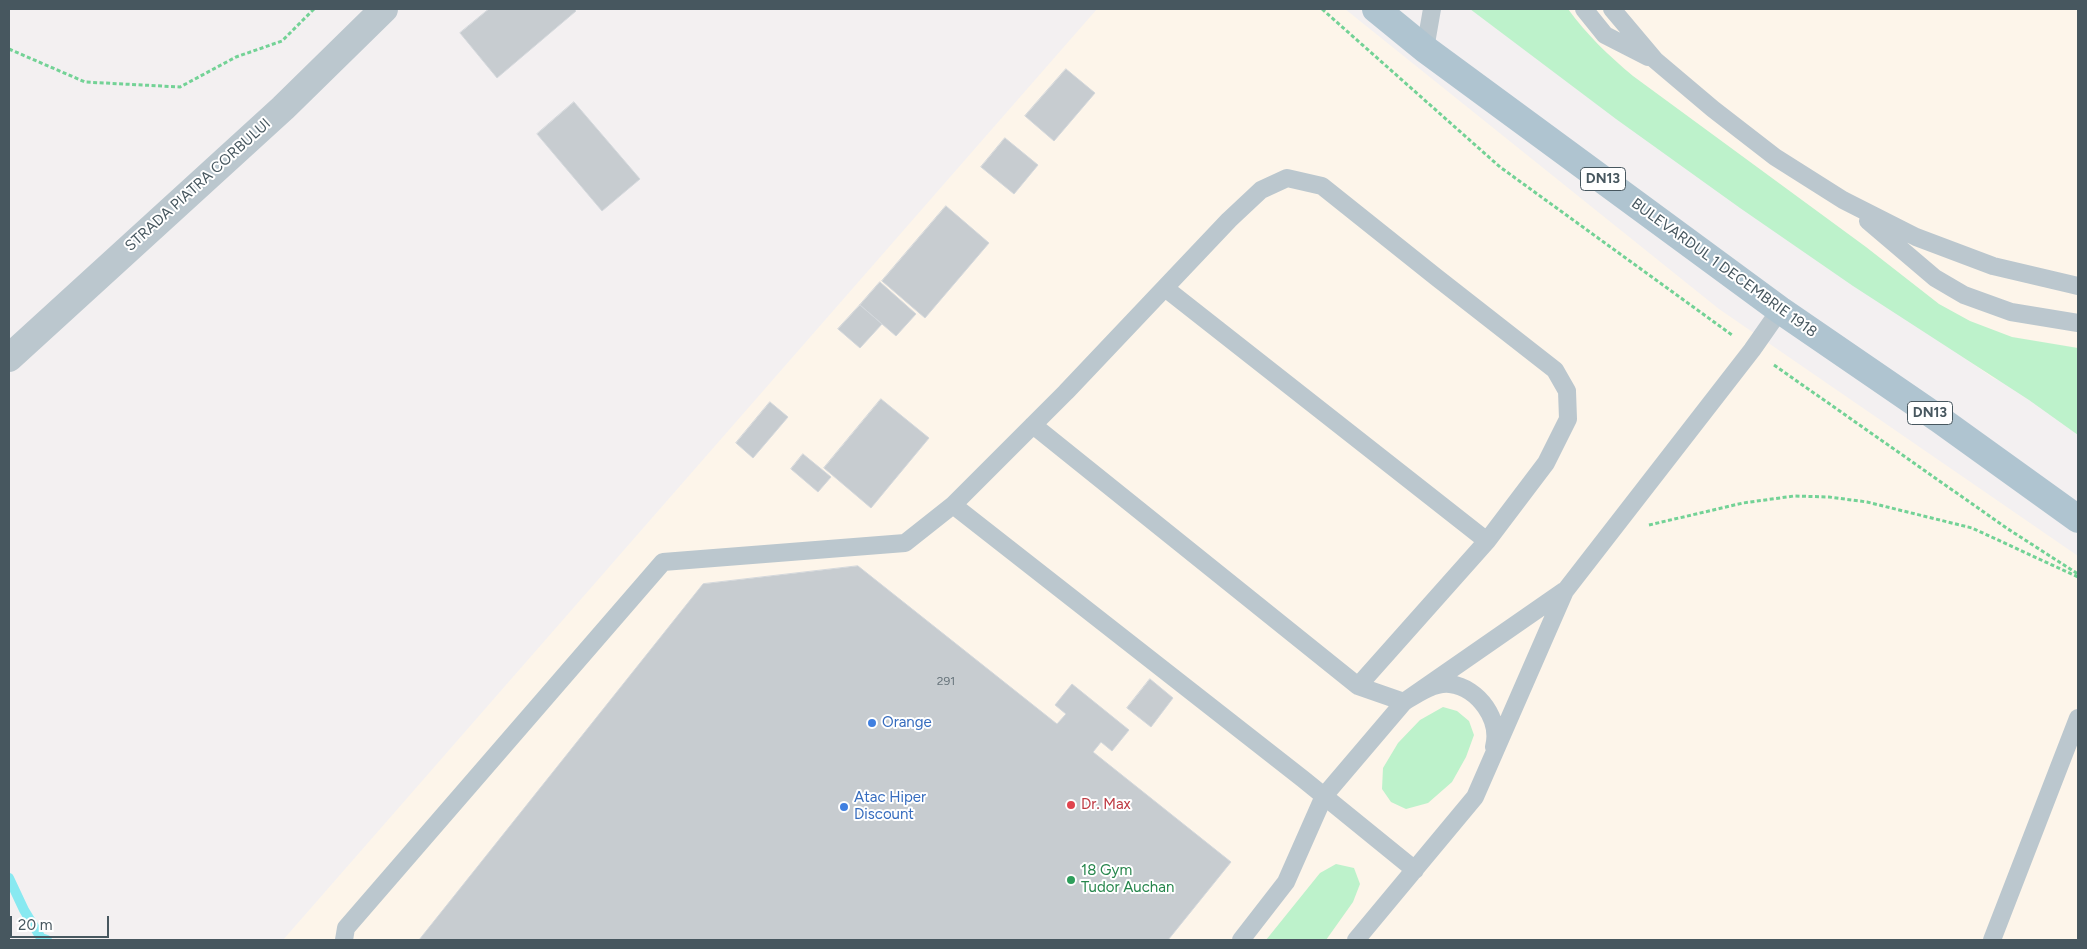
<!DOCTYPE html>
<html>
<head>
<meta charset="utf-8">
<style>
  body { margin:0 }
  #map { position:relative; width:2087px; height:949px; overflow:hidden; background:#f3f0f1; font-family:Figtree,sans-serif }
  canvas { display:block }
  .frame { position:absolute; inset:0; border:10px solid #47575f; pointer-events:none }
  .scale { position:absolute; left:10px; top:916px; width:99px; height:22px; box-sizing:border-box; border:2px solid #47575f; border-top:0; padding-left:6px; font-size:15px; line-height:18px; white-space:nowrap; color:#47575f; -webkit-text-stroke:4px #fff; paint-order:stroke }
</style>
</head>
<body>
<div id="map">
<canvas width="2087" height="949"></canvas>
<div class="frame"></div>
<div class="scale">20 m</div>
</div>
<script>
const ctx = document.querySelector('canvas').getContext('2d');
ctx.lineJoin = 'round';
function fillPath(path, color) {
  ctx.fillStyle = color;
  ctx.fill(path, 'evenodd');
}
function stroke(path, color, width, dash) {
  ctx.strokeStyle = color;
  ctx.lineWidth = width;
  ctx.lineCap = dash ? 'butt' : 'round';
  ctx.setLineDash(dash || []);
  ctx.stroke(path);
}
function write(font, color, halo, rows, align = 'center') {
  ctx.font = font + ' Figtree,sans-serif';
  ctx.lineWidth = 4;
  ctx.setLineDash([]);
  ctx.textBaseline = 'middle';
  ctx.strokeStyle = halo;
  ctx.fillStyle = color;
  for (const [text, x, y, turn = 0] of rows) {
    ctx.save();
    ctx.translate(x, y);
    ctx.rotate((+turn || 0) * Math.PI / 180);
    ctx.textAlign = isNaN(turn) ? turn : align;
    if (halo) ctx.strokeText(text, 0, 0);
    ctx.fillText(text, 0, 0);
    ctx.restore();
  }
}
fillPath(new Path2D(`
  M1097,9H1345L1719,309L2078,556V940H283Z
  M1475,9H2078V408L1993,378Z`), '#fdf5ea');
fillPath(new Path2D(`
  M1470,9H1568C1587,35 1608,55 1633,76L1866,247L1939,304L1970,321L2012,337L2078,348V435L2029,400L1853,286L1740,208L1616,119Z
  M1443,707L1457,711L1469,721L1474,735L1466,757L1452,782L1428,803L1406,809L1391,802L1382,789L1383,768L1398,743L1420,720Z
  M1336,864L1354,868L1360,884L1353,902L1326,940H1266L1320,873Z`), '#bdf2cb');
stroke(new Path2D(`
  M9,878L24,910L41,938L47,940`), '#88e9f1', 10);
const building = new Path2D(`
  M489,9H574L576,11L497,78L460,33Z
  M1066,69L1095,93L1054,141L1025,116Z
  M574,102L640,179L602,211L537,134Z
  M1005,138L1038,165L1014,194L981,167Z
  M946,206L989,243L925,318L882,281Z
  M880,282L916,314L896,336L860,305Z
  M860,305L882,324L860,348L838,329Z
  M881,399L929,438L871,508L824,468Z
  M770,402L788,417L753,458L736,443Z
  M803,454L831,477L818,492L791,469Z
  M858,566L1057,724L1066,714L1055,705L1072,684L1129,730L1112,751L1101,742L1093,752L1231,862L1168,940H419L703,584Z
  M1150,679L1173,698L1151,727L1127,708Z`);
fillPath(building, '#c7ccd0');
stroke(building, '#d4d8dc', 1);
stroke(new Path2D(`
  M1322,9L1500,167L1732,335
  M9,49L85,82L180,87L236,57L282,41L314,9
  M1774,365L2008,529L2078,574
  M1649,525L1743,503L1794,496L1829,497L1867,502L1972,528L2078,577`), '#73d296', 3, [4, 2.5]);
stroke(new Path2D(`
  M1584,9L1605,35L1648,57
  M1612,9L1655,60L1713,109L1775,157L1843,200L1916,237L1993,266L2078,286
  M1425,49L1432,9
  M1868,221L1935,278L1964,295L2011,312L2078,323
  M1165,288L1487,541
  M1033,425L1358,686L1404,702C1417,694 1434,682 1450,684C1479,688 1501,720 1494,747
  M953,505L1303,779L1415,870
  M344,940L346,928L663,562L905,543L953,505L1066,392L1229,220L1261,190L1287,178L1322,186L1436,277L1555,370L1567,391L1568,419L1546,463L1487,541L1358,686
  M1241,940L1286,882L1324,796L1404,702L1564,591
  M1356,940L1475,797L1565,591L1752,350L1780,310
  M1992,940L2078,718`), '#bbc7ce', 18);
stroke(new Path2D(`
  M9,358L283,108L384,9`), '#bbc7ce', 28);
stroke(new Path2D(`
  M1376,9L1425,49L1780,310L1939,419L2078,519`), '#afc4d0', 28);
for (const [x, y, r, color] of [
  [872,723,5,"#3f7fe0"],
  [1071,805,5,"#e0444e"],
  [844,807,5,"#3f7fe0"],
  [1071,880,5,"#2e9e5b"]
]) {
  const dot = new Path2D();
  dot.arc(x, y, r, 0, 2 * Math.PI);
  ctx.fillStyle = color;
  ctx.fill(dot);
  stroke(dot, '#fff', 2);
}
write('12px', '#67747b', null, [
  ["291",946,681]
]);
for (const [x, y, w] of [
  [1603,179,45],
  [1930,413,45]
]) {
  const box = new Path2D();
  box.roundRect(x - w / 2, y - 11.5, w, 23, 4);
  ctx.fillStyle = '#fff';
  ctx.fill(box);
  stroke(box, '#47575f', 1);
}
write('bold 14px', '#47575f', null, [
  ["DN13",1603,179],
  ["DN13",1930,413]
]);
write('15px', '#47575f', '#fff', [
  ["STRADA PIATRA CORBULUI",198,185,-42],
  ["BULEVARDUL 1 DECEMBRIE 1918",1724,268,36]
]);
write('15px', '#366cbe', '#fff', [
  ["Orange",882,723],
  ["Atac Hiper",854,798],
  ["Discount",854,815]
], 'left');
write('15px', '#be3a42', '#fff', [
  ["Dr. Max",1081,805]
], 'left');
write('15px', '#27864d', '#fff', [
  ["18 Gym",1081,871],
  ["Tudor Auchan",1081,888]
], 'left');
</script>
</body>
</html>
